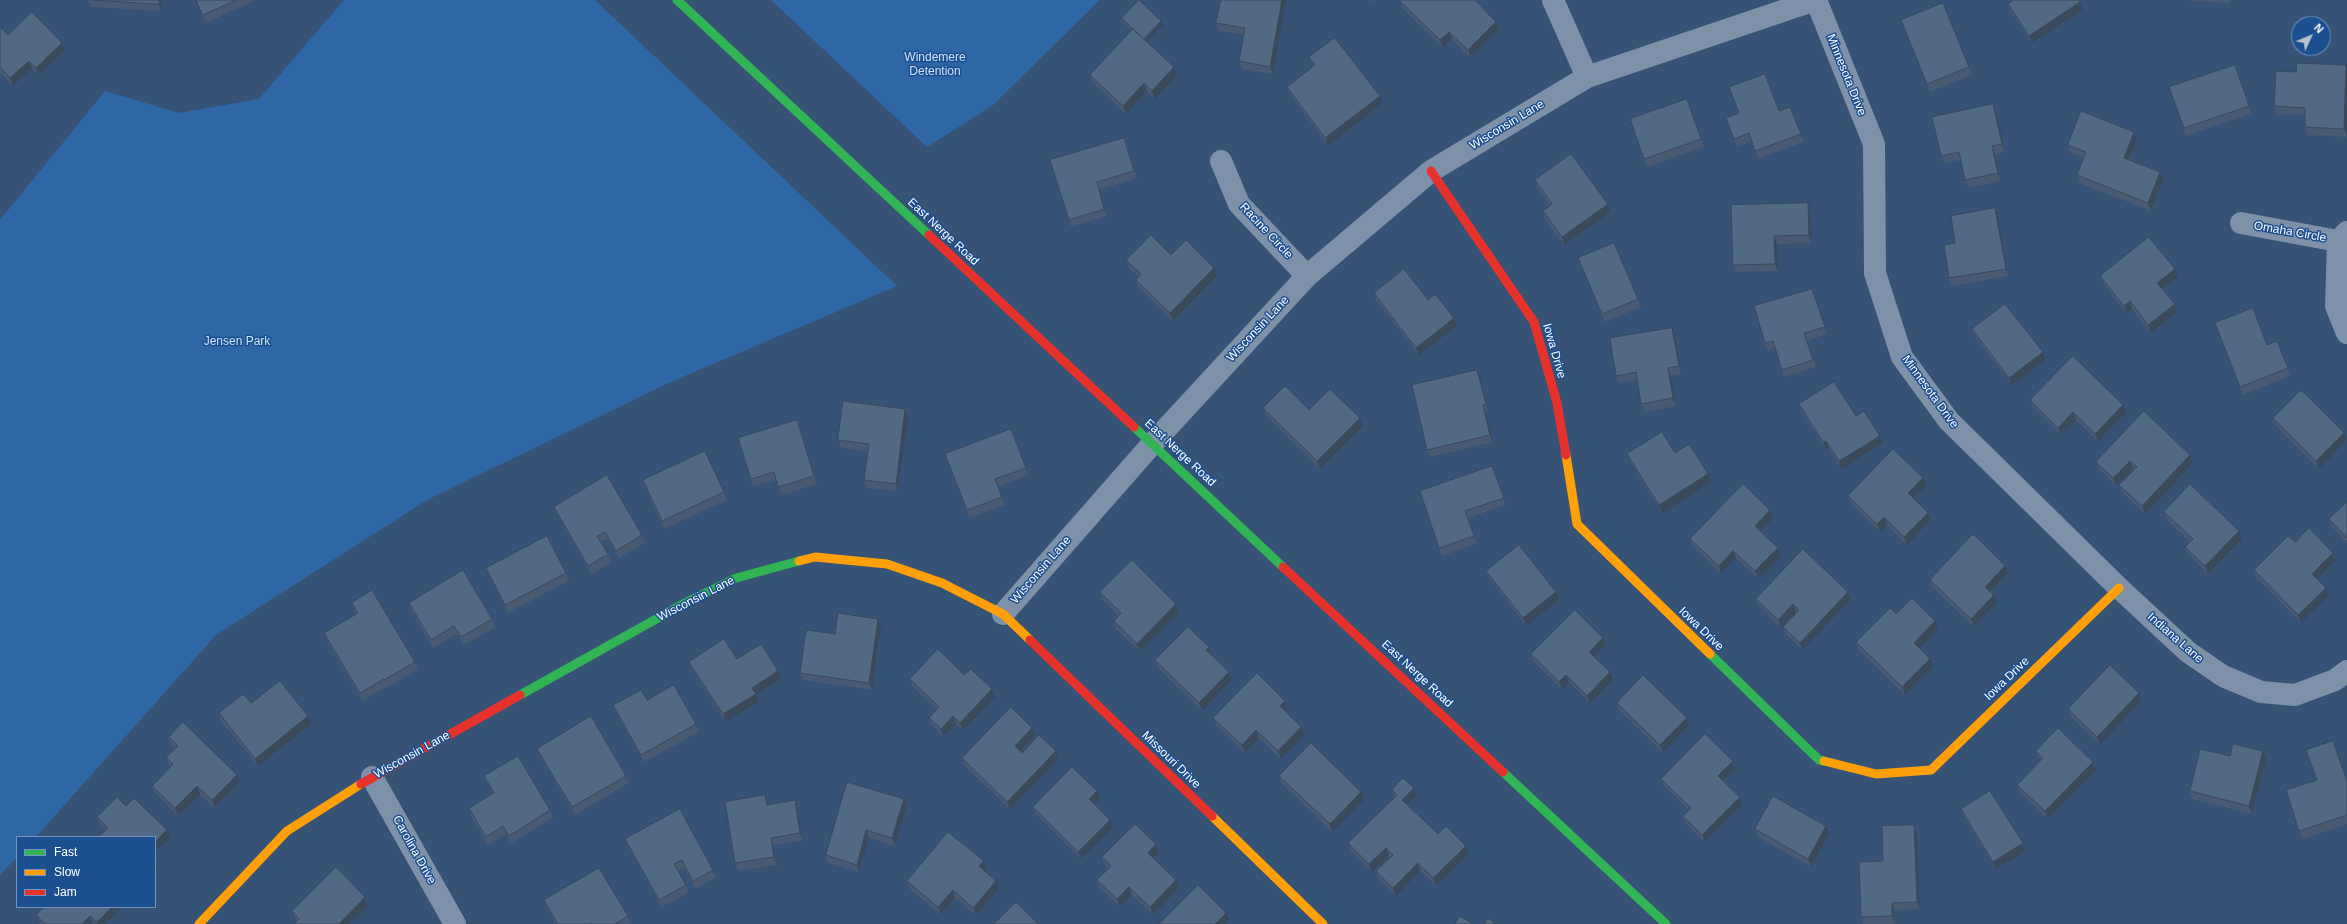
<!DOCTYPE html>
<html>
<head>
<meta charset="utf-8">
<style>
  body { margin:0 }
  #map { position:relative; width:2347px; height:924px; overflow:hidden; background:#365274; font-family:Arial,sans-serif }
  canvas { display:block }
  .legend { position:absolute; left:16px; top:836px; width:140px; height:72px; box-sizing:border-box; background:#1b4f8f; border:1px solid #7695bc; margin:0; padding:5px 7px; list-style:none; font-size:12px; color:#fff }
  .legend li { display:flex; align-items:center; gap:8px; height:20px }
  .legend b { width:20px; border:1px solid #7695bc }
  .north { position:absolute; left:2291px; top:16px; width:40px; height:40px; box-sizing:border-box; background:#1b4f8f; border:1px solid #7695bc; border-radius:50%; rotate:46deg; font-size:11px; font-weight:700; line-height:16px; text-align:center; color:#fff }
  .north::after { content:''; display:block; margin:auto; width:14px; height:18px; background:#b9c2ce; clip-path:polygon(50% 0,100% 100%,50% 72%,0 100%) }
</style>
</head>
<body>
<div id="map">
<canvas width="2347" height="924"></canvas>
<ul class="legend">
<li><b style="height:5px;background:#30b455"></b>Fast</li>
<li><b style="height:5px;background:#ff9f0a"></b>Slow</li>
<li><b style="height:5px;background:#e5322d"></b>Jam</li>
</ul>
<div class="north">N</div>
</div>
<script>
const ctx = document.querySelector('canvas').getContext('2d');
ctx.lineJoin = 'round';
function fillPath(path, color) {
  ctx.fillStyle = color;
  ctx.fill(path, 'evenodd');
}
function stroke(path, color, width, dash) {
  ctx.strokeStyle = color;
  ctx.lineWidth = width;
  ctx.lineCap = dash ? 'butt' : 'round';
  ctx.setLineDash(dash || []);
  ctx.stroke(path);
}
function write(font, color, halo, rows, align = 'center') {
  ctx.font = font + ' Arial,sans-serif';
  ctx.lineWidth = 3;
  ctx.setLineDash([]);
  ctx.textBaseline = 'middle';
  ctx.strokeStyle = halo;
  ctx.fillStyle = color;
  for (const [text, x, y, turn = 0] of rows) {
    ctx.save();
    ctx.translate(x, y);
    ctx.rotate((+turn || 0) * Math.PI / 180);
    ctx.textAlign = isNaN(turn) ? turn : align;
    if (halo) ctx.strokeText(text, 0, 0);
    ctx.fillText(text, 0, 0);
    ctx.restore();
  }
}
fillPath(new Path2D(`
  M344,0H595L897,286L673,381L427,500L216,635L36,837H17V857L0,875V220L105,91L179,113L259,99Z
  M771,0H1100L992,106L927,147Z`), '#2f66a5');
stroke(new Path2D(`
  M1553,0L1587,77
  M1816,0L1874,144L1875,273L1902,357L1949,421L2119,588L2188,652L2223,676L2261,692L2295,695L2335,680L2347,671
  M1221,161L1239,204L1307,276
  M2241,223L2338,241
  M2347,232L2338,241L2336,306L2347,333
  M1003,614L1152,444L1307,276L1431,171L1587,77L1815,0
  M372,777L455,924`), '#7d92a8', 22);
stroke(new Path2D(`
  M677,0L929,235
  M1134,427L1283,567
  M1710,654L1819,760L1824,761
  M520,695L685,603L736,578L799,561
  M1503,772L1666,924`), '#30b455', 9);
stroke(new Path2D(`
  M1566,455L1577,524L1710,654
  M799,561L815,557L887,564L942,583L1003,614L1030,640
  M1824,761L1876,774L1931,770L2119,588
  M1212,816L1323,924
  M199,924L287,831L361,784`), '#ff9f0a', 9);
stroke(new Path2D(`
  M1431,171L1534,322L1557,403L1566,455
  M929,235L1134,427
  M1283,567L1503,772
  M1030,640L1212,816
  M361,784L520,695`), '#e5322d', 9);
fillPath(new Path2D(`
  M88,0H162L161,11L91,7Z
  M196,0H256L206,23Z
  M1221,0H1286L1273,74L1242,69L1239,61L1244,35L1219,31L1216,23Z
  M1368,0H1374L1369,2Z
  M2191,0H2230V3L2191,1Z
  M1400,1L1499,29L1470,58L1452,39L1443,48L1403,9Z
  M2008,4L2083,9L2032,43L2011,12Z
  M1122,18L1161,21L1163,25L1147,42L1174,67L1177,75L1155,99L1147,91L1126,114L1093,83L1090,75L1132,31L1123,22Z
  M0,27L8,35L65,51L38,75L32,68L13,86L0,72Z
  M1904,28L1969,67L1972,75L1930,92Z
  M1309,57L1382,103L1328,146L1290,94L1287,87L1313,66Z
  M2235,65L2251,114L2186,136L2169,87Z
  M2347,67V137L2307,135L2305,127V115L2277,114L2274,106L2296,72Z
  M1687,99L1704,147L1647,167L1630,119Z
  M1993,104L1996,111L2005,152L1995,154L2001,181L1968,188L1965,180L1961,160L1944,163L1941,156Z
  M1790,107L1804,142L1758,159L1752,141L1737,147L1726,118L1779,111Z
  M2137,140L2130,160L2163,180L2151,211L2079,183L2077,175L2083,157L2070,153L2068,145Z
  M1127,146L1137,178L1099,190L1107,216L1071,227L1050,160Z
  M1535,180L1611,212L1564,245L1545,219L1543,211L1550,206L1538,188Z
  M1995,208L1998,216L2008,276L1952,286L1949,278L1955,243Z
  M1810,211L1811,243L1777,244L1778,271L1736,272L1733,265Z
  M1171,255L1214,268L1217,276L1173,321L1139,288L1136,280L1139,277L1129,268L1126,260Z
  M1578,258L1638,299L1641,307L1605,322Z
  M2100,276L2178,277L2162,289L2175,304L2177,312L2151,333L2132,309L2127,314L2103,283Z
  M1812,289L1827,334L1807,341L1816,367L1784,377L1775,348L1768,351L1765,343Z
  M1374,293L1457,326L1419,355L1376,300Z
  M2215,323L2267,345L2277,341L2290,376L2243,395Z
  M1672,328L1675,335L1681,374L1671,376L1676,406L1644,412L1641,404L1637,380L1619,383L1616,376Z
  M1972,329L2045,360L2012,385L1975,337Z
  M1477,370L1480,377L1488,412L1486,413L1493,442L1430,457L1427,450Z
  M2030,400L2123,405L2126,413L2098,441L2076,420L2061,435L2033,407Z
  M1799,404L1856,416L1883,443L1841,469L1829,448L1826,450L1802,412Z
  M1263,408L1363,426L1320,469L1266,415Z
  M905,409L908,417L898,491L867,488L864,480L868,451L841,448L838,440Z
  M2273,418L2344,433L2347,440L2319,469L2276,426Z
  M800,428L817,484L781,495L776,480L753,486L751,479Z
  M1011,429L1028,475L998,487L1005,505L969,518L945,454Z
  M1675,453L1708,474L1711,482L1662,513L1630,461L1627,454Z
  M2190,455L2193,463L2145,514L2122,492L2119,485L2134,469L2133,468L2116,486L2099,469L2096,462Z
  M1492,466L1506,505L1468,518L1477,544L1442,556L1420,491Z
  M643,480L724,492L727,500L664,529L645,488Z
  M1926,486L1913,499L1928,513L1931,520L1907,545L1887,525L1880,532L1851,503L1848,496Z
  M2347,502V543L2332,527L2329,519Z
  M554,507L642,535L645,543L619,558L607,539L601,543L608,554L611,562L591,574L557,514Z
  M1770,510L1773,518L1761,531L1781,556L1758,579L1736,558L1721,574L1693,546L1690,539Z
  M2164,512L2242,539L2208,574L2188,554L2185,547L2190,542L2167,520Z
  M2295,542L2333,553L2336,560L2318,579L2329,595L2301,623L2257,578L2254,570Z
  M2005,566L2008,573L1991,592L1994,595L1997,603L1974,627L1932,587L1930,580Z
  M486,568L566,573L569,581L508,613L489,575Z
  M1486,571L1559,600L1526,626L1489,578Z
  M1100,592L1179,612L1140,651L1116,629L1114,621L1119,616L1103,600Z
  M1848,592L1851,600L1802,650L1786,634L1783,627L1797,613L1796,612L1781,628L1759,606L1756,599Z
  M352,603L415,662L418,669L387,688L386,687L363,701L327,641L324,633L356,614Z
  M409,603L492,619L495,627L464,645L457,634L433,648L411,610Z
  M1896,614L1935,621L1938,629L1919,648L1933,667L1905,695L1859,650L1856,642Z
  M881,627L872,690L803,680L800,673Z
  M1603,638L1606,645L1595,657L1613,680L1590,703L1569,682L1562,689L1534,662L1531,654Z
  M1212,655L1229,672L1232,680L1202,711L1158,668L1155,660Z
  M737,659L778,671L781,679L756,695L759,702L726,722L692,669L689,662Z
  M964,675L995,697L963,730L956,724L943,736L932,725L929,718L937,710L912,686L910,679Z
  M647,700L696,724L699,732L644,762L616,713L613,705Z
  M2142,700L2100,745L2071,717L2068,709Z
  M1285,701L1288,708L1285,711L1301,727L1304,735L1281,759L1259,738L1245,753L1216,725L1213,718Z
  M251,703L311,724L258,766L221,721L219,713Z
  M1617,703L1689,725L1663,753L1619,710Z
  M1035,736L1020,752L1022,753L1058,759L1010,809L965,766L962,758Z
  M169,737L240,782L214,808L200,794L178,816L155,793L152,786L171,767L169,765L166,757L175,748L171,745Z
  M537,749L626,776L629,783L575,815L540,756Z
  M2036,751L2096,770L2047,819L2020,792L2017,785L2041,760L2039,758Z
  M2263,751L2266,759L2252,814L2192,799L2190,791L2230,756Z
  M1736,769L1724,782L1742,805L1705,842L1686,824L1683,816L1689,810L1664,786L1661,779Z
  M484,776L550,810L553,818L511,843L506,834L488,845L471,816L469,808L493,793L487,784Z
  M1279,776L1364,800L1332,832L1282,784Z
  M2347,781V824L2302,839L2286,790Z
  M1392,790L1416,796L1408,805L1438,834L1469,853L1436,886L1420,871L1396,896L1379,879L1376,871L1390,857L1389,856L1372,872L1351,851L1348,843L1394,797Z
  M904,799L907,806L895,846L869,838L859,872L828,863L826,855Z
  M1100,799L1094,804L1113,827L1081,859L1036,814L1033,807Z
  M795,800L797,808L803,841L773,845L777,865L738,871L735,863L768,803V805Z
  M126,806L170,838L105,830L100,825L97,817Z
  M1961,809L2023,843L2025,851L1996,869L1964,817Z
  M1826,826L1829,833L1811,867L1758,837L1755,829Z
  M1917,833L1920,909L1894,910L1895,924H1863L1861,917L1883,861Z
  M625,839L713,870L716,877L696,889L684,868L678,871L686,885L688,893L662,907L628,846Z
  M1159,852L1153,858L1179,888L1153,915L1132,895L1120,907L1100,888L1097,880L1109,869L1105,865L1102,857Z
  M984,861L986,869L985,871L996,881L999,888L976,915L955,898L941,915L910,889L907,881Z
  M365,897L368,905L297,921L295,919L292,911Z
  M544,900L628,916L630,924H556L547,908Z
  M45,907H121V908L105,924H94L93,923L92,924H40L36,915Z`), '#475a72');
fillPath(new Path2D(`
  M159,0H162L161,11L159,4Z
  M1282,0H1286L1273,74L1270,67Z
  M2080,2L2083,9L2032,43L2029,36Z
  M1161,21L1163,25L1145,44L1144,40Z
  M1496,22L1499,29L1470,58L1468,50Z
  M1449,32L1452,39L1443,48L1440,40Z
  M62,43L65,51L38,75L36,68Z
  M29,61L32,68L13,86L10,78Z
  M2346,65L2347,67V137L2344,129Z
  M1174,67L1177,75L1155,99L1152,91Z
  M1144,83L1147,91L1126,114L1123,106Z
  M1380,96L1382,103L1328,146L1325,138Z
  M1993,104L1996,111L2005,152L2002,144Z
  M2134,132L2137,140L2127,165L2124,158Z
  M1992,146L1995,154L2001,181L1998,173Z
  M2160,172L2163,180L2151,211L2148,203Z
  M1097,182L1099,190L1107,216L1104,209Z
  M1808,203L1810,211L1811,243L1809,235Z
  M1608,204L1611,212L1564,245L1562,237Z
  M1995,208L1998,216L2008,276L2006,269Z
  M1774,236L1777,244L1778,271L1775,264Z
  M1214,268L1217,276L1173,321L1170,313Z
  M2175,269L2178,277L2160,290L2157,283Z
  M2130,301L2132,309L2127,314L2124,306Z
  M2175,304L2177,312L2151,333L2148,325Z
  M1454,318L1457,326L1419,355L1416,348Z
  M1672,328L1675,335L1681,374L1679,366Z
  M2043,352L2045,360L2012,385L2009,378Z
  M1668,368L1671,376L1676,406L1673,398Z
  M1477,370L1480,377L1488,412L1486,404Z
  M1483,405L1486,413L1493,442L1490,435Z
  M2123,405L2126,413L2098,441L2095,434Z
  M905,409L908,417L898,491L896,484Z
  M2073,412L2076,420L2061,435L2058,428Z
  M1360,418L1363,426L1320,469L1317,461Z
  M797,420L800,428L817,484L814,476Z
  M2344,433L2347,440L2319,469L2316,461Z
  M1880,436L1883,443L1841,469L1839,461Z
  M1826,441L1829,448L1826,450L1823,442Z
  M2190,455L2193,463L2145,514L2142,506Z
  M2130,461L2133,468L2116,486L2113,478Z
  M1708,474L1711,482L1662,513L1659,505Z
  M1923,478L1926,486L1911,501L1908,493Z
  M1770,510L1773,518L1758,534L1755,526Z
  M1928,513L1931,520L1907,545L1904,537Z
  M1884,517L1887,525L1880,532L1877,524Z
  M2239,531L2242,539L2208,574L2205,566Z
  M1778,548L1781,556L1758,579L1755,571Z
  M1733,551L1736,558L1721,574L1719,566Z
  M2333,553L2336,560L2315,582L2312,574Z
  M2005,566L2008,573L1988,594L1985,587Z
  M2326,588L2329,595L2301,623L2298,615Z
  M1556,592L1559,600L1526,626L1523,618Z
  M1848,592L1851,600L1802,650L1800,643Z
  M1994,595L1997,603L1974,627L1971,619Z
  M1176,604L1179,612L1140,651L1137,644Z
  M1793,604L1796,612L1781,628L1778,620Z
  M878,619L881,627L872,690L869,683Z
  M1935,621L1938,629L1917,651L1914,643Z
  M1603,638L1606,645L1592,659L1589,652Z
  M1209,647L1212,655L1206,650Z
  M1930,659L1933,667L1905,695L1902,687Z
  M778,671L781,679L756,695L759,702L726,722L723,714L752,688Z
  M1229,672L1232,680L1202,711L1199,703Z
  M1610,672L1613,680L1590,703L1587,696Z
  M1566,675L1569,682L1562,689L1559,682Z
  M992,689L995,697L963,730L960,723Z
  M2139,693L2142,700L2100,745L2097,737Z
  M1285,701L1288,708L1282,714L1280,706Z
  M308,716L311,724L258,766L255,759Z
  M953,716L956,724L943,736L941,729Z
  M1687,718L1689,725L1663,753L1660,745Z
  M1301,727L1304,735L1281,759L1278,751Z
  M1032,728L1035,736L1018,754L1015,746Z
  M1256,730L1259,738L1245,753L1242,745Z
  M1056,751L1058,759L1010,809L1007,802Z
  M2263,751L2266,759L2252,814L2249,806Z
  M1733,761L1736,769L1721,784L1718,776Z
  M2093,762L2096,770L2047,819L2045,811Z
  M237,775L240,782L214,808L212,800Z
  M197,786L200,794L178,816L175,808Z
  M1414,788L1416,796L1405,807L1402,800Z
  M1097,791L1100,799L1092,807L1089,799Z
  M1361,792L1364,800L1332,832L1330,824Z
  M765,795L768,803L769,813L767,805Z
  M1740,797L1742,805L1705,842L1702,835Z
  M904,799L907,806L895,846L892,838Z
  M795,800L797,808L803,841L800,833Z
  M1110,820L1113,827L1081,859L1078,852Z
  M1914,825L1917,833L1920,909L1917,902Z
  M1826,826L1829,833L1811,867L1808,859Z
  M167,830L170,838L155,852V842Z
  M866,830L869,838L859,872L857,865Z
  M771,838L773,845L777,865L774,857Z
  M2023,843L2025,851L1996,869L1993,862Z
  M1156,844L1159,852L1151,860L1148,853Z
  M1466,846L1469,853L1436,886L1433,878Z
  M1386,848L1389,856L1372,872L1369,864Z
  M155,859L158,867L155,871Z
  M984,861L986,869L982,874L979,866Z
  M1418,863L1420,871L1396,896L1393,888Z
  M1176,880L1179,888L1153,915L1150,907Z
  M996,881L999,888L976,915L973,908Z
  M1129,887L1132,895L1120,907L1117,899Z
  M953,890L955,898L941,915L938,907Z
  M365,897L368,905L349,924H339Z
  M1892,903L1894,910L1895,924L1892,916Z
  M112,907H121V908L105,924H97V922Z
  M1226,913L1229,920L1225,924H1215Z
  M90,916L93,923L92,924H82Z`), '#394a5c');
const building = new Path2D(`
  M93,0H159V4Z
  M196,0H236L203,15Z
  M1139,0L1161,21L1144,39L1133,29L1122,18Z
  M1221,0H1282L1270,67L1239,61L1245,28L1216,23Z
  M1401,0H1475L1496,22L1468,50L1449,32L1440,40L1400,1Z
  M2014,0H2079L2080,2L2029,36L2008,4Z
  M1943,3L1969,67L1927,84L1901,20Z
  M32,12L62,43L36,68L29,61L10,78L0,67V27L8,35Z
  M1133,29L1174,67L1152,91L1144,83L1123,106L1090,75Z
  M1335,38L1380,96L1325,138L1287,87L1315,65L1309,57Z
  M2297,63L2346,65L2344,129L2305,127V108L2274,106L2276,71L2296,72Z
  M2235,65L2249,106L2184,128L2169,87Z
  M1765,74L1779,111L1790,107L1801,134L1755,151L1749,133L1734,139L1726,118L1739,113L1729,87Z
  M1687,99L1701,139L1644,159L1630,119Z
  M1993,104L2002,144L1992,146L1998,173L1965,180L1959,152L1941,156L1932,117Z
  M2081,111L2134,132L2124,158L2160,172L2148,203L2077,175L2086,152L2068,145Z
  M1124,138L1134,171L1097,182L1104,209L1069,220L1050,160Z
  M1571,154L1608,204L1562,237L1543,211L1552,204L1535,180Z
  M1808,203L1809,235L1774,236L1775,264L1733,265L1731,205Z
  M1995,208L2006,269L1949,278L1944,245L1955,243L1951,216Z
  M1151,235L1171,255L1186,240L1214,268L1170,313L1136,280L1141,274L1126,260Z
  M2149,237L2175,269L2157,283L2175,304L2148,325L2130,301L2124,306L2100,276Z
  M1614,243L1638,299L1602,314L1578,258Z
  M1404,269L1428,300L1435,294L1454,318L1416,348L1374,293Z
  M1812,289L1825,327L1804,333L1813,360L1782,370L1773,341L1765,343L1754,306Z
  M2005,304L2043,352L2009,378L1972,329Z
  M2253,308L2267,345L2277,341L2288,368L2240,387L2215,323Z
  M1672,328L1679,366L1668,368L1673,398L1641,404L1636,372L1616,376L1610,338Z
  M2073,356L2123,405L2095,434L2073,412L2058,428L2030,400Z
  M1477,370L1486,404L1483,405L1490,435L1427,450L1412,385Z
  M1834,382L1856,416L1864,411L1880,436L1839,461L1826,441L1823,442L1799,404Z
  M1285,386L1309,410L1330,389L1360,418L1317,461L1263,408Z
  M2301,390L2344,433L2316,461L2273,418Z
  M843,401L905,409L896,484L864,480L869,444L838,440Z
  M2144,411L2190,455L2142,506L2119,485L2137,467L2130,461L2113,478L2096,462Z
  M797,420L814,476L778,487L774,472L751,479L738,438Z
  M1011,429L1026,468L995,479L1002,497L967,510L945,454Z
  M1662,432L1675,453L1689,444L1708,474L1659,505L1627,454Z
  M1893,449L1923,478L1908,493L1928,513L1904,537L1884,517L1877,524L1848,496Z
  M705,451L724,492L662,521L643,480Z
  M1492,466L1504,498L1465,511L1474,536L1439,548L1420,491Z
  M607,475L642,535L616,551L605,532L597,536L608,554L588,566L554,507Z
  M1743,484L1770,510L1755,526L1778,548L1755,571L1733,551L1719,566L1690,539Z
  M2190,484L2239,531L2205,566L2185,547L2193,539L2164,512Z
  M2347,502V538L2329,519Z
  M2309,528L2333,553L2312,574L2326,588L2298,615L2254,570L2288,536L2295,542Z
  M1973,534L2005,566L1985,587L1994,595L1971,619L1930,580Z
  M547,536L566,573L505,605L486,568Z
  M1519,545L1556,592L1523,618L1486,571Z
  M1803,549L1848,592L1800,643L1783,627L1799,610L1793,604L1778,620L1756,599Z
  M1132,560L1176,604L1137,644L1114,621L1121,613L1100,592Z
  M463,570L492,619L461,637L454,626L431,640L409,603Z
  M372,590L415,662L384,680V679L360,693L324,633L358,613L352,603Z
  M1912,598L1935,621L1914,643L1930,659L1902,687L1856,642L1890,608L1896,614Z
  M1575,610L1603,638L1589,652L1610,672L1587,696L1566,675L1559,682L1531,654Z
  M838,613L878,619L869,683L800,673L806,630L835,634Z
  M1188,627L1209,647L1206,650L1229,672L1199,703L1155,660Z
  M724,639L737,659L761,644L778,671L752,688L756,694L723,714L689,662Z
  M938,649L964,675L971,669L992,689L960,723L953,716L941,729L929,718L939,707L910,679Z
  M2110,665L2139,693L2097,737L2068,709Z
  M1257,673L1285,701L1280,706L1301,727L1278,751L1256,730L1242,745L1213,718Z
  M1643,675L1687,718L1660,745L1617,703Z
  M280,681L308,716L255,759L219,713L243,694L251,703Z
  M674,685L696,724L641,755L613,705L641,690L647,700Z
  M1011,707L1032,728L1015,746L1022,753L1039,735L1056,751L1007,802L962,758Z
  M591,716L626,776L572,807L537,749Z
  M183,722L237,775L212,800L197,786L175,808L152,786L173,764L166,757L178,746L169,737Z
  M2058,728L2093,762L2045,811L2017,785L2043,758L2036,751Z
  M1705,734L1733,761L1718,776L1740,797L1702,835L1683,816L1691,808L1661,779Z
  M2333,741L2347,781V815L2299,831L2286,790L2317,780L2306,750Z
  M1311,743L1361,792L1330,824L1279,776Z
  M2233,744L2263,751L2249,806L2190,791L2200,749L2230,756Z
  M518,756L550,810L509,836L503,826L486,837L469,808L494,793L484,776Z
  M1072,767L1097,791L1089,799L1110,820L1078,852L1033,807Z
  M1403,778L1414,788L1402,800L1438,834L1446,826L1466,846L1433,878L1418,863L1393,888L1376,871L1393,855L1386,848L1369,864L1348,843L1397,795L1392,790Z
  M847,782L904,799L892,838L866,830L857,865L826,855Z
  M1990,791L2023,843L1993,862L1961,809Z
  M765,795L767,805L795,800L800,833L771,838L774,857L735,863L725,802Z
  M1773,796L1826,826L1808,859L1755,829Z
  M117,797L126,806L134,798L167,830L155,842V837H98L108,828L97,817Z
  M680,809L713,870L693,881L682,860L674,864L686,885L659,900L625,839Z
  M1135,824L1156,844L1148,853L1176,880L1150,907L1129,887L1117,899L1097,880L1111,866L1102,857Z
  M1914,825L1917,902L1892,903V916L1861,917L1859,862L1883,861L1882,826Z
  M948,832L984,861L979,866L996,881L973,908L953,890L938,907L907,881Z
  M336,867L365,897L339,924H294L299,919L292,911Z
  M599,868L628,916L615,924H591V923L589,924H558L544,900Z
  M1198,885L1226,913L1215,924H1159Z
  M1016,902L1038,924H994Z
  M45,907H112L97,922L90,916L82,924H45L36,915Z
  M1460,916L1473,924H1455Z
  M1488,918L1496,924H1484Z`);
fillPath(building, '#526984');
stroke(building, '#394a5c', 1);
write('12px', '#cfe3fa', '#1b4f8f', [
  ["Windemere",935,58],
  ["Detention",935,72],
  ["Jensen Park",237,342]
]);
write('12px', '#fff', '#1b4f8f', [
  ["Minnesota Drive",1846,75,68],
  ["Wisconsin Lane",1507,125,-31],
  ["Racine Circle",1266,231,47],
  ["East Nerge Road",943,232,43],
  ["Omaha Circle",2290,232,10],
  ["Wisconsin Lane",1258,329,-47],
  ["Iowa Drive",1554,351,74],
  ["Minnesota Drive",1930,392,54],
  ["East Nerge Road",1180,453,43],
  ["Wisconsin Lane",1041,570,-49],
  ["Wisconsin Lane",696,599,-27],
  ["Iowa Drive",1701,629,44],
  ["Indiana Lane",2175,638,41],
  ["East Nerge Road",1417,674,43],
  ["Iowa Drive",2007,679,-44],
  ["Wisconsin Lane",412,755,-29],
  ["Missouri Drive",1171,760,44],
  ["Carolina Drive",414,850,61]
]);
</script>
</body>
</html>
